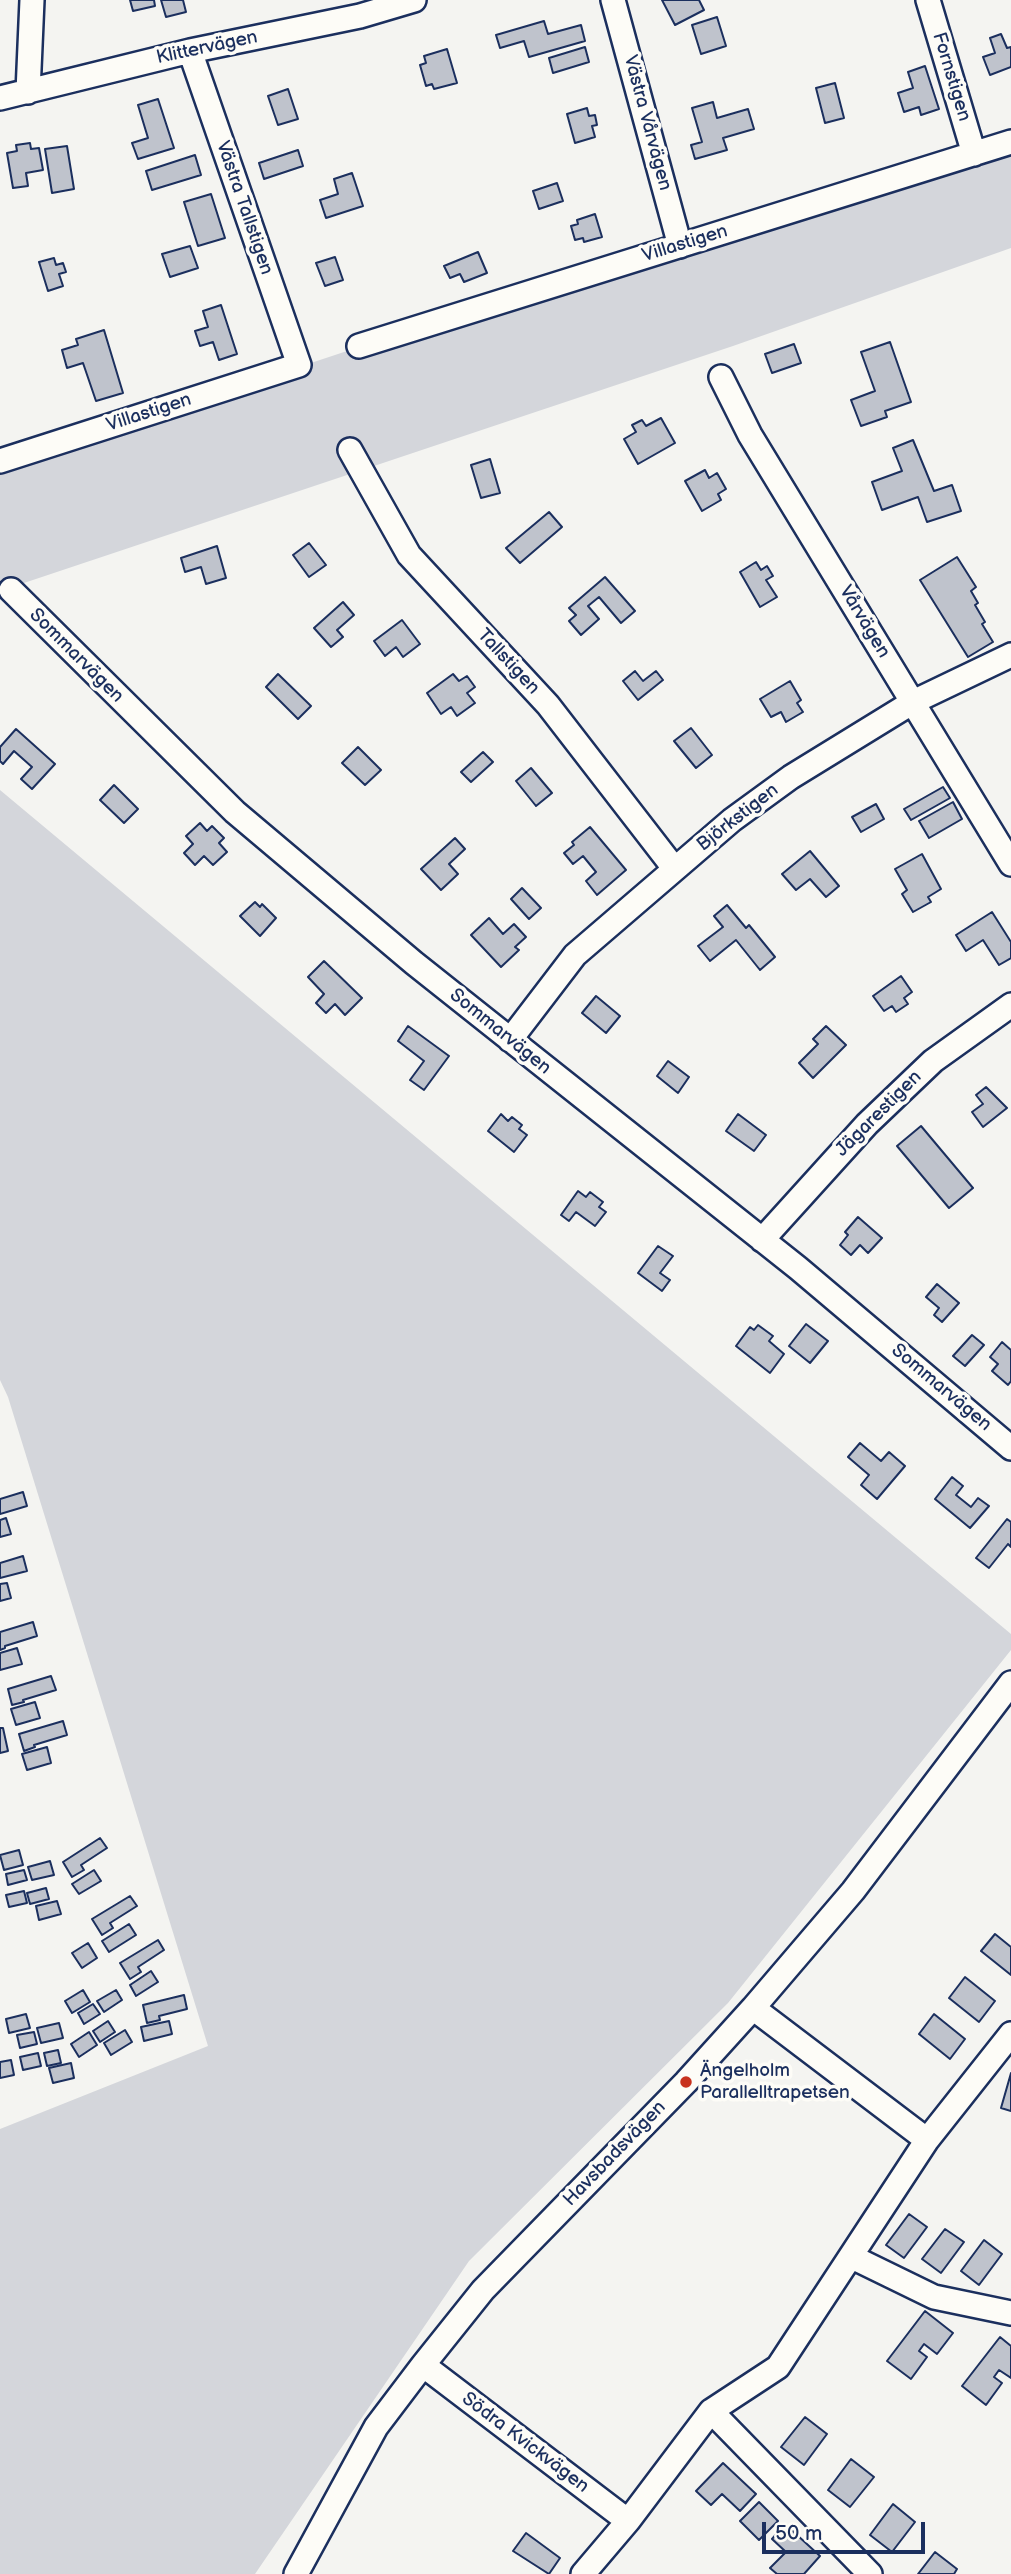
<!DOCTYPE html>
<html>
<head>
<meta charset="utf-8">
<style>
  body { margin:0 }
  #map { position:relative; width:1011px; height:2574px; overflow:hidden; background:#f4f4f1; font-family:"Balsamiq Sans",sans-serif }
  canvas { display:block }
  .scale { position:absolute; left:762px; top:2522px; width:163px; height:32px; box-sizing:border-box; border:4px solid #1b2f5e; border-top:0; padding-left:9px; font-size:21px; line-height:24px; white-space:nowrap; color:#1b2f5e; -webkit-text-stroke:5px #fdfcf7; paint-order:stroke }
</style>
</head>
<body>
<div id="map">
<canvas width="1011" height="2574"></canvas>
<div class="scale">50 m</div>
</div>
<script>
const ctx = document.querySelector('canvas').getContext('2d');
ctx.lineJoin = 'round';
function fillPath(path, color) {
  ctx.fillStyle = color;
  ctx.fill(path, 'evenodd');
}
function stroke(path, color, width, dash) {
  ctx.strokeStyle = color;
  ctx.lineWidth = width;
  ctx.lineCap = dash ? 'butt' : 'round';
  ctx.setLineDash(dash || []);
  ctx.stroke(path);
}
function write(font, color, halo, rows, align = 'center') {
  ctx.font = font + ' "Balsamiq Sans",sans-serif';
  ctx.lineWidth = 7;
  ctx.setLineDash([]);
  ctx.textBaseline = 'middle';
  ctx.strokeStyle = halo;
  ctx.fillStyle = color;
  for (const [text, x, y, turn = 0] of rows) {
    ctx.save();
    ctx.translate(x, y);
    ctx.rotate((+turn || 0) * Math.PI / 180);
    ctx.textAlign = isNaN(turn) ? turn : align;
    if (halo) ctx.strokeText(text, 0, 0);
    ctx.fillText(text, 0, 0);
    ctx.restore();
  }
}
fillPath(new Path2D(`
  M1011,131V248L733,346L0,591V466Z
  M0,790L1011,1634V1650L728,2003L469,2261L255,2574H0V2129L208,2046L8,1397L0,1380Z`), '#d4d6db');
const building = new Path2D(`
  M130,0H154L155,6L133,11Z
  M161,0H183L186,12L166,17Z
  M662,0H699L704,10L675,25Z
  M717,17L726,46L701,54L692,25Z
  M544,21L548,34L581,25L585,41L529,57L524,41L500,48L496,35Z
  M1001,34L1007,48L1011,47V67L990,75L983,57L995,53L990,38Z
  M585,47L589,62L553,73L549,58Z
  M447,49L457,83L434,89L432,84L426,86L420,65L426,63L424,56Z
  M925,66L939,109L921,115L919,107L904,112L898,93L913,88L908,72Z
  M835,83L844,118L825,123L816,88Z
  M288,89L298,119L278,125L268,96Z
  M158,99L174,148L138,159L132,143L148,138L138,105Z
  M713,102L717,118L748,109L754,129L723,138L727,150L695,159L691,145L702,142L692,108Z
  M587,108L589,116L595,115L597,125L592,126L595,137L575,143L567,114Z
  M30,143L31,149L39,148L43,170L26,173L28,186L13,188L7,153L17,151L16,145Z
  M67,146L74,189L52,193L45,149Z
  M298,150L303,166L264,179L259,163Z
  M195,155L201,175L152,190L146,171Z
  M352,173L363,206L326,218L320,200L338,194L334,179Z
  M557,183L563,201L539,209L533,191Z
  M211,194L225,238L198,246L184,202Z
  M595,214L602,237L584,242L583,238L575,240L571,226L578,224L577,220Z
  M190,246L198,268L170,277L162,254Z
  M478,252L487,273L464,282L460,274L450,278L444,266Z
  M335,257L343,280L325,286L316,263Z
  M54,258L56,265L63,263L66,272L59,274L63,286L48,291L39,262Z
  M221,305L237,354L219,360L213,342L200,346L195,331L208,327L203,311Z
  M104,330L123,393L96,401L83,363L67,368L62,350L78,345L76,339Z
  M890,342L911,402L885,411L887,417L861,426L851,400L875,391L861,352Z
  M794,344L801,363L772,373L765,354Z
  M661,418L675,443L638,464L624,439L636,432L632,425L642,420L646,426Z
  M913,440L934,491L952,485L961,511L927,522L918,497L882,510L872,482L902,471L893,448Z
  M490,459L500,493L481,498L471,465Z
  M705,470L709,478L717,473L726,489L718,494L721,500L702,511L685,481Z
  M549,512L562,527L520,563L506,548Z
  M309,543L326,565L309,577L293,555Z
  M217,546L226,578L206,584L201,567L185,572L181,558Z
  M957,557L976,587L971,591L978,603L975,605L985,622L982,624L993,642L968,657L920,580Z
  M756,562L761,570L767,566L773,576L766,580L777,597L760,607L740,572Z
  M605,577L635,611L621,623L599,597L588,606L599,619L581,635L569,621L576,615L569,608Z
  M343,602L354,615L337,630L343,637L331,647L314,628Z
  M402,620L420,644L403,657L396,647L385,656L374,641Z
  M635,671L643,681L656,671L663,680L638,700L623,681Z
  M278,674L311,706L298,719L266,687Z
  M453,674L459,681L467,676L475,687L467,693L475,703L457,716L451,707L441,714L427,693Z
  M790,681L801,700L797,703L803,712L786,722L781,712L771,717L760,699Z
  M691,728L712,755L696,768L674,741Z
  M16,729L55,764L32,789L21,779L32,767L14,751L3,764L0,761V747Z
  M358,747L381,770L365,785L342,763Z
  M483,752L493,762L471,782L461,772Z
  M531,768L552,793L536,806L516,781Z
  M114,785L138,809L124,823L100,800Z
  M943,787L950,798L911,820L904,809Z
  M953,802L962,819L929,838L919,821Z
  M876,804L884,819L861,832L852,817Z
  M200,823L207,831L212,826L224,838L219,843L227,852L213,865L204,856L195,865L184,853L193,844L186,836Z
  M590,827L626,870L597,895L586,881L596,872L583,856L573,864L564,853L574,845L572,842Z
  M455,838L465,849L449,864L458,874L441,890L421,869Z
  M810,851L839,886L826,897L810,879L796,890L782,874Z
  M922,854L941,889L928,897L931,902L913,912L902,894L907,890L895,869Z
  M522,888L541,908L529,919L511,899Z
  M255,902L260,907L262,904L276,918L260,936L240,916Z
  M727,905L746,928L749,925L775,957L760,970L736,940L710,961L698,946L723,927L714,916Z
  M992,912L1011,942V958L999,965L983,940L966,951L956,935Z
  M489,918L503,934L514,924L526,937L515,947L519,950L501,967L471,935Z
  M324,961L362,998L345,1015L335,1004L326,1013L316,1003L324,994L308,977Z
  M901,976L912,992L904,998L908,1004L896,1012L892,1006L884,1011L873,996Z
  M596,996L620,1016L606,1033L582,1013Z
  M408,1026L449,1056L424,1090L410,1080L424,1061L398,1041Z
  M826,1026L846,1045L813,1078L799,1063L818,1044L813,1039Z
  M668,1061L689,1077L678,1093L657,1076Z
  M986,1087L1007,1108L983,1127L972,1112L983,1104L976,1095Z
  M501,1114L508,1121L512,1117L522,1125L519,1129L527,1135L514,1152L488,1131Z
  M738,1114L766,1135L754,1151L726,1131Z
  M921,1126L973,1188L949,1208L897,1146Z
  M578,1191L586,1197L590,1192L603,1202L599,1207L606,1212L595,1226L576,1212L569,1221L561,1215Z
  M858,1217L882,1238L868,1253L860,1245L851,1255L840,1245L848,1235L845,1232Z
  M658,1246L673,1256L660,1273L670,1280L662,1291L638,1273Z
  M937,1284L959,1303L942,1322L934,1315L939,1308L926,1297Z
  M806,1324L828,1341L810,1363L789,1346Z
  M758,1325L773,1336L769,1341L784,1354L770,1373L736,1346L750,1327L754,1330Z
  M972,1335L984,1345L965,1366L953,1356Z
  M1002,1342L1011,1350V1381L1008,1385L992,1371L998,1364L990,1357Z
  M860,1443L881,1461L889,1452L905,1466L877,1499L861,1485L869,1475L848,1457Z
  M952,1477L963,1486L956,1495L971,1507L978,1498L989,1506L970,1528L935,1499Z
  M23,1492L27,1506L0,1514V1499Z
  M6,1518L11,1534L0,1537V1520Z
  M1007,1519L1011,1522V1547L1008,1544L989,1568L976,1558Z
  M23,1556L27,1571L0,1578V1563Z
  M7,1583L11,1598L0,1601V1584Z
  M33,1622L37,1636L5,1646V1648L0,1650V1632Z
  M17,1648L22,1664L0,1670V1653Z
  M51,1676L56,1690L23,1700L24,1702L12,1705L8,1689Z
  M35,1702L40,1718L16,1725L11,1709Z
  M63,1721L67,1735L34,1745L35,1747L24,1751L19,1734Z
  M0,1728H3L8,1751L0,1753Z
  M47,1747L51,1763L27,1770L22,1754Z
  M100,1838L107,1848L81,1865L84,1870L72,1877L63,1862Z
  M19,1850L23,1865L4,1870L0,1855Z
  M50,1861L54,1875L32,1880L28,1867Z
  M24,1870L27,1880L8,1885L6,1874Z
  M94,1870L101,1881L79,1894L72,1884Z
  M46,1888L49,1899L30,1904L27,1893Z
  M24,1891L27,1903L9,1907L6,1895Z
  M130,1896L137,1906L110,1923L113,1928L102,1935L92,1919Z
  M57,1901L61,1914L39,1920L36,1906Z
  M129,1924L136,1935L109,1952L102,1941Z
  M995,1934L1011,1947V1975L981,1951Z
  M158,1940L164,1950L138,1967L141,1972L130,1979L120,1963Z
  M88,1943L97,1958L82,1968L72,1953Z
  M151,1971L158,1982L136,1996L130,1985Z
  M965,1977L995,2001L979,2022L949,1998Z
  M83,1990L90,2002L72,2013L65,2001Z
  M116,1990L122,2000L104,2012L97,2001Z
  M184,1995L187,2009L159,2016L160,2020L147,2023L143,2005Z
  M93,2004L100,2014L84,2024L78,2013Z
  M26,2014L30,2028L9,2033L6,2019Z
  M934,2014L965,2039L950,2059L919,2034Z
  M108,2021L115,2032L100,2042L93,2031Z
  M169,2021L172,2034L144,2041L141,2027Z
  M59,2023L63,2038L41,2043L37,2028Z
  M125,2030L132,2042L111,2055L104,2043Z
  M34,2032L37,2044L20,2048L17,2035Z
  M89,2032L97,2045L79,2057L71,2044Z
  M58,2050L61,2063L47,2066L44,2053Z
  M38,2053L41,2066L23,2070L20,2057Z
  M11,2060L14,2075L0,2078V2062Z
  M71,2063L74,2078L53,2083L49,2068Z
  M1011,2073V2111L1001,2108Z
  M909,2214L927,2227L904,2258L886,2245Z
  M945,2229L964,2242L941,2273L922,2259Z
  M984,2240L1002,2254L979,2285L961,2271Z
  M925,2311L953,2333L937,2354L924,2344L919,2351L927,2357L911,2379L887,2361Z
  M1000,2337L1011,2346V2378L999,2370L994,2377L1002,2383L986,2405L962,2386Z
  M805,2417L827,2434L804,2465L781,2447Z
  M851,2459L874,2477L850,2507L828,2490Z
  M723,2463L756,2494L740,2511L722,2494L711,2505L696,2491Z
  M759,2502L778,2521L759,2540L740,2521Z
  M893,2504L915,2522L892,2552L870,2535Z
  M785,2524L820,2556L804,2574H777L770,2568L786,2552L772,2539Z
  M526,2533L560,2558L549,2574L513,2551Z
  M935,2552L957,2569L954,2574H918Z`);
fillPath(building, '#bfc3cc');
stroke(building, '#1b2f5e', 2);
const street = new Path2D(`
  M613,0L680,246
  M928,0L974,154
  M28,92L32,0
  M0,98L190,51L360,16L414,0
  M359,346L1011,142
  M721,377L750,435L1011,864
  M350,450L409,555L548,705L674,868
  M0,461L299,365L190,51
  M11,590L235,812L414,963L798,1268L1011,1448
  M510,1040L575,955L732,820L791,777L913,702L1011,655
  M762,1240L867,1124L933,1061L1011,1005
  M753,2008L927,2140
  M852,2257L934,2297L1011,2313
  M423,2365L628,2521
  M711,2411L870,2574
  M296,2574L376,2427L423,2365L483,2290L686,2082L753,2008L853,1891L1011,1683
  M583,2574L628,2521L711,2411L778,2367L927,2140L1011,2034`);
stroke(street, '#1b2f5e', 28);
stroke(street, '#fdfcf7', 23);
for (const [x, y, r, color] of [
  [686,2082,7,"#c8321e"]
]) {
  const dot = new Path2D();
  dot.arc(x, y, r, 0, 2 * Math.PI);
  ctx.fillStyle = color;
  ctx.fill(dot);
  stroke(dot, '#fdfcf7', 2.5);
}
write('19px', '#1b2f5e', '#fdfcf7', [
  ["Klittervägen",207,48,-12],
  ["Fornstigen",951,77,73],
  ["Västra Vårvägen",647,123,75],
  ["Västra Tallstigen",244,208,71],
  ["Villastigen",685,244,-17],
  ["Villastigen",149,413,-18],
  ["Vårvägen",864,622,59],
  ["Sommarvägen",76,656,45],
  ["Tallstigen",508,662,47],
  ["Björkstigen",738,818,-38],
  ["Sommarvägen",500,1032,39],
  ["Jägarestigen",879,1114,-45],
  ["Sommarvägen",941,1388,40],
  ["Havsbadsvägen",615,2154,-46],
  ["Södra Kvickvägen",525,2443,37]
]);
write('19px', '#1b2f5e', '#fdfcf7', [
  ["Ängelholm",700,2071],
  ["Parallelltrapetsen",700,2093]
], 'left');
</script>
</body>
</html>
